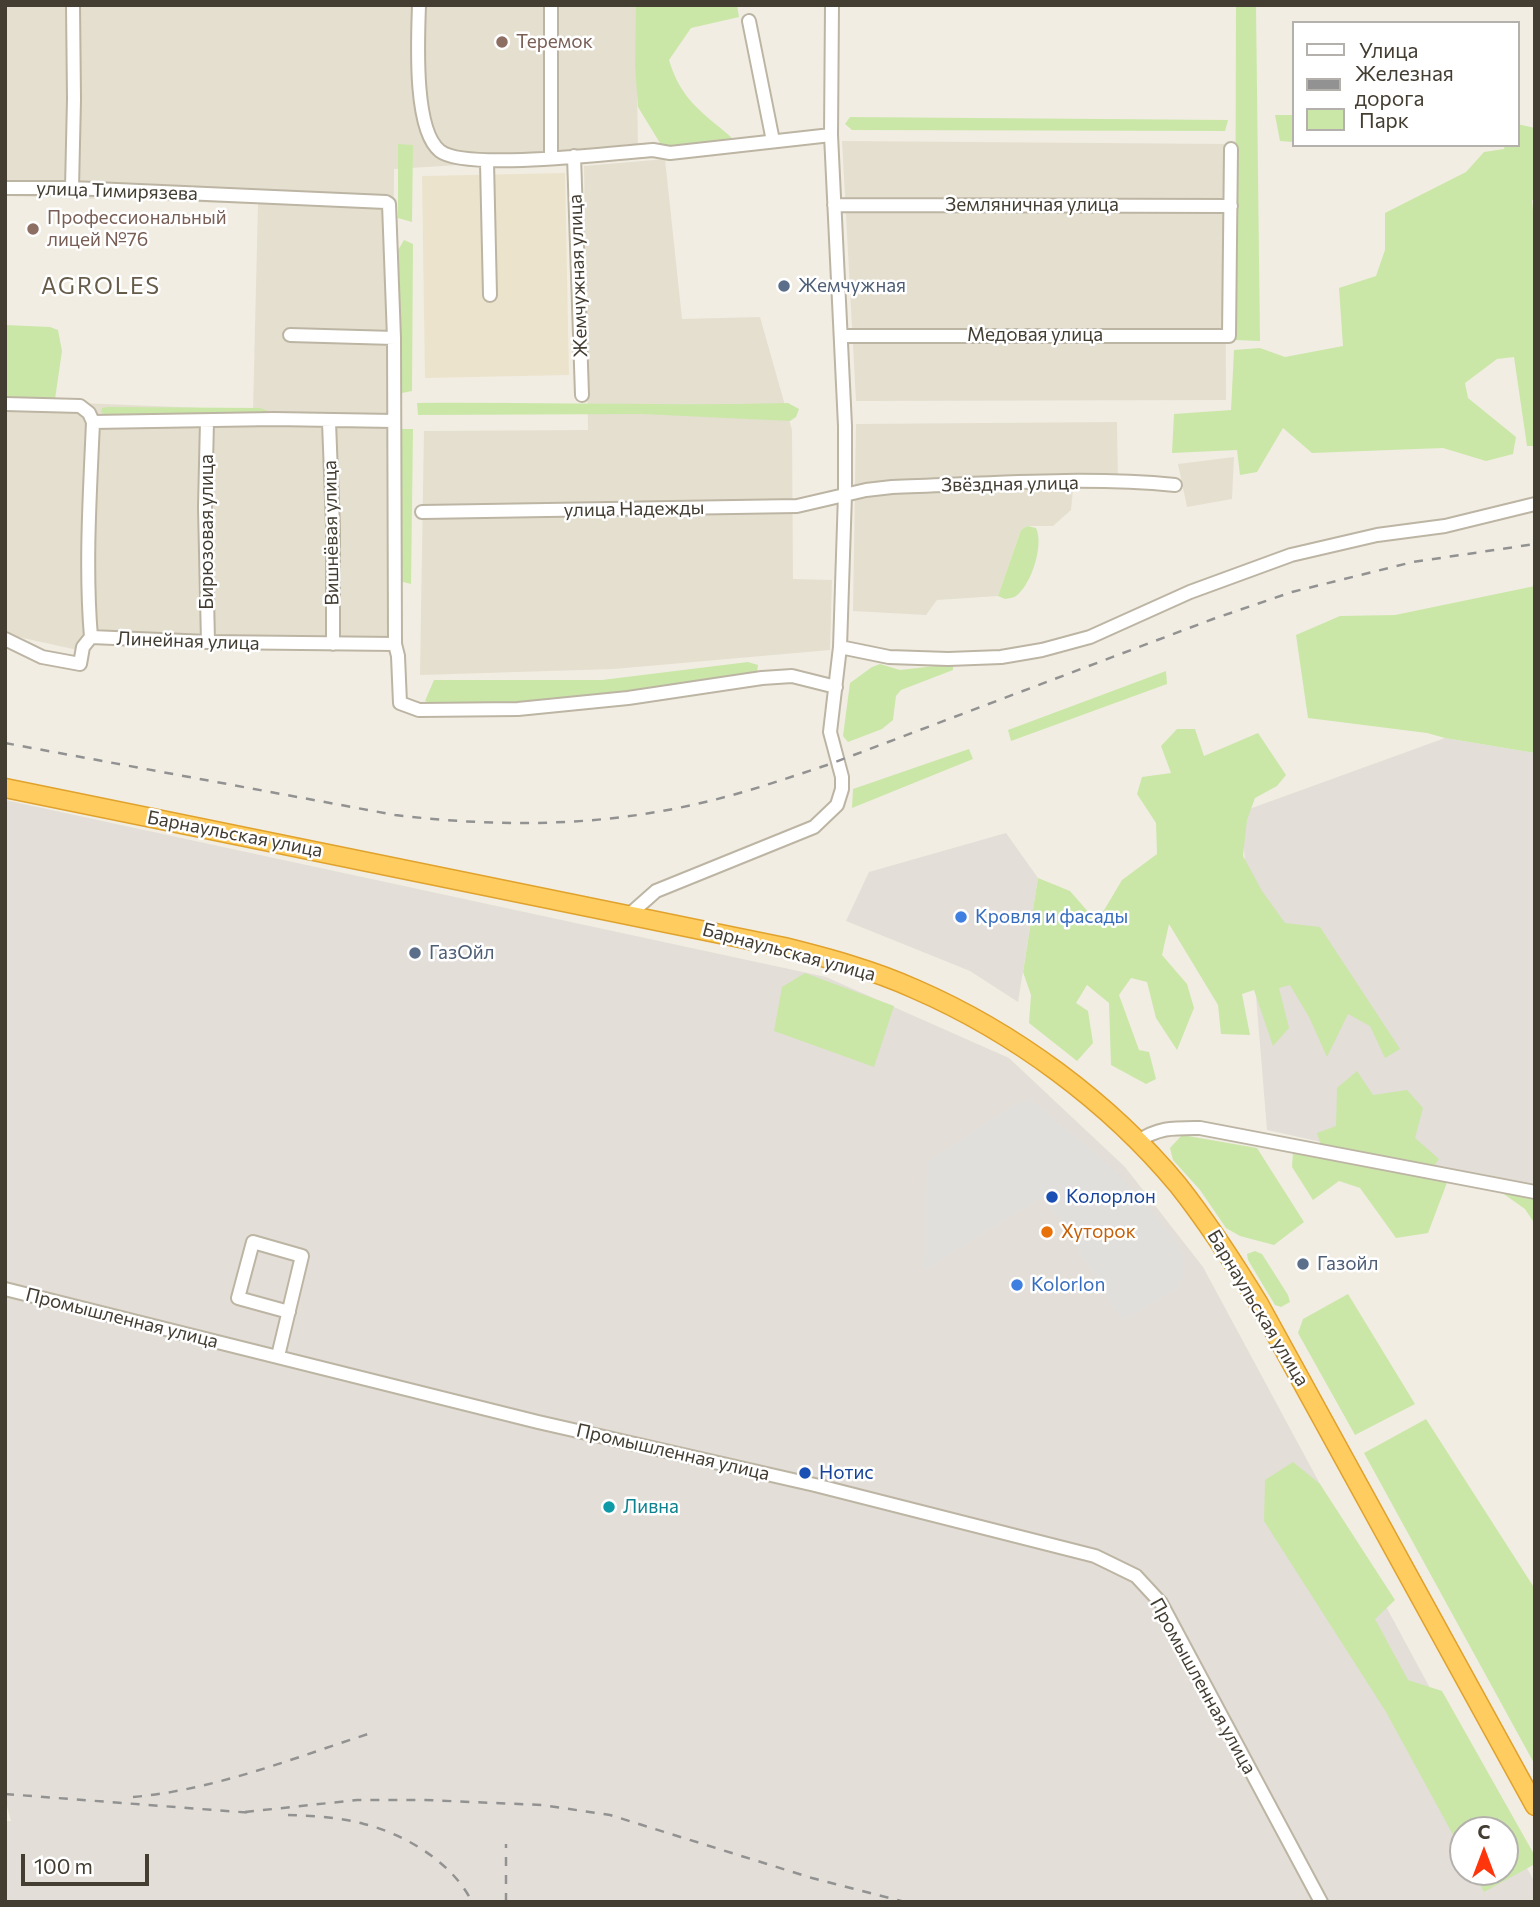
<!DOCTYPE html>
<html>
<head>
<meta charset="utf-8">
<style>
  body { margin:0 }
  #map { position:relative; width:1540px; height:1907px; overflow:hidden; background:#f1ede2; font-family:Commissioner,sans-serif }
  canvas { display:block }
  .frame { position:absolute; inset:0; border:7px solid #433d32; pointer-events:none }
  .legend { position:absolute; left:1292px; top:21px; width:228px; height:126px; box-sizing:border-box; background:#fff; border:2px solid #b4b1ad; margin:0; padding:9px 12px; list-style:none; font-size:21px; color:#433d32 }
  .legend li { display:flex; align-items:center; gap:14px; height:35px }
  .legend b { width:35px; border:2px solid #b4b1ad }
  .north { position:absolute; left:1449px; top:1816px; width:70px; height:70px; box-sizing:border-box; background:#fff; border:2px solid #b4b1ad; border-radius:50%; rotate:0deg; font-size:19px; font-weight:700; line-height:28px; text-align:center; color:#433d32 }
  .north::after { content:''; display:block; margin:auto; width:24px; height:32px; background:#ff350b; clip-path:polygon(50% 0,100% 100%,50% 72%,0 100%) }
  .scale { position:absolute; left:21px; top:1854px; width:128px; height:32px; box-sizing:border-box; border:4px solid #433d32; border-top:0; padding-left:9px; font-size:21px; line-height:24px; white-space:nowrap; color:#433d32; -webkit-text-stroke:5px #fff; paint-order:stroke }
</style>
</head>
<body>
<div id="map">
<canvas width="1540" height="1907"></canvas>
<div class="frame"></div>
<ul class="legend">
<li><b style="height:9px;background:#fff"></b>Улица</li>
<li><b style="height:9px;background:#929292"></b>Железная дорога</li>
<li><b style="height:19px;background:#cae7a8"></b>Парк</li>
</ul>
<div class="north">С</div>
<div class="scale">100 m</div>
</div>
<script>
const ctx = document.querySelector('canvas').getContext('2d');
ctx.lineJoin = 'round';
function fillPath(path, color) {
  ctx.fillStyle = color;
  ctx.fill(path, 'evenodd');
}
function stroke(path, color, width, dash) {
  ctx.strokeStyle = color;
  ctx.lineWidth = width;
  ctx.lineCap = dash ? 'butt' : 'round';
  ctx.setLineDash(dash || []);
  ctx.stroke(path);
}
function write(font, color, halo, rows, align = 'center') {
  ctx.font = font + ' Commissioner,sans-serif';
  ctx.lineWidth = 5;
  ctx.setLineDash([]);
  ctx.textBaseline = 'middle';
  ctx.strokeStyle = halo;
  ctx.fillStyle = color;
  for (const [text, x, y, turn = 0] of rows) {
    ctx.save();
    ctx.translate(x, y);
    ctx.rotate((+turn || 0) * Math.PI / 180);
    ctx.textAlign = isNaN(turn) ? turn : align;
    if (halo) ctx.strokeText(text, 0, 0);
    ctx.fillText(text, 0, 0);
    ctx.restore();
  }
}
fillPath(new Path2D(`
  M5,5L80,7V5H636L638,154L394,169L390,642L93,638L82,651L5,634V400L253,410L258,204L5,196Z
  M842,141L1225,144L1226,400L856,401Z
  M665,159L682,319L760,317L792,430L793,579L832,580L830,650L614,669L420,675L424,431L588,430L584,166Z
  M1117,422L1118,487L1073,489L1071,510L1053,526H1027L1021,530L998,596L937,600L926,615L853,611L856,424Z
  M1234,457L1232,499L1187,507L1178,464Z`), '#e5dfcf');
fillPath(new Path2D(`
  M1445,738L1535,753V1189L1267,1130L1241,812Z
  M5,800L826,977L1009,1058L1125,1167L1203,1267L1535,1883V1902H5V1821H11L5,1799ZM1463,1830H1505V1872H1463Z
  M1006,833L1038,878L1018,1002L970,971L846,921L869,872Z`), '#e3ded7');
fillPath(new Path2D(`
  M565,173L569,375L425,378L422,176Z`), '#ebe3cb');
fillPath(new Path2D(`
  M636,5H737L739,17L691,28L669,60C681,100 701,111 731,137L733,142L663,148L638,107L635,66Z
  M1236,5H1256L1260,341L1235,340Z
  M1275,115H1293V142L1280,141Z
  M850,117L1228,120L1225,131L852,130L845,124Z
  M1517,124L1535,128V199L1532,200L1535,230V446H1527L1514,357L1497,359L1465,383L1468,398L1516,437L1513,454L1486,461L1443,448L1312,453L1283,428L1257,472L1240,475L1237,450L1172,453L1174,414L1231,410L1234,350L1260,348L1285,357L1343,346L1339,288L1376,276L1385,250V213L1466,172L1484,152L1504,149L1505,145H1517Z
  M398,144L413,145L412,222L398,218Z
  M404,240L413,244L412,391L397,394V252Z
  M5,325L50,327L58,330L62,351L55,399H5Z
  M417,403C540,402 664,406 788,403L799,409L796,417L790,421L642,414L418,415Z
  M108,407L260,408L268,411L267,414L223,416L106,415L101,412L102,408Z
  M399,429H413L411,584L399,581Z
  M1027,526L1036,528C1044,544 1032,584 1016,596C1013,598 1009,598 1005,599L998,596L1021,530Z
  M1535,586V753L1445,738L1427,733L1308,718L1296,635L1340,616L1395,615Z
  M748,662L758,665L757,672L621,699L437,706L425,701L434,680H602Z
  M880,664L900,670L953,664V670L901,690L896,696L893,720L882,729L848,742L843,736L850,683L872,667Z
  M1166,671L1167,684L1011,741L1008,730Z
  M1177,729H1195L1204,756L1258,733L1286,775L1277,786L1255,798L1247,820L1243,856L1262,891L1285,923L1320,927L1400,1049L1385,1058L1370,1026L1348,1014L1327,1057L1309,1017L1290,985L1279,988L1289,1028L1273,1046L1254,990L1242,994L1250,1035L1221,1034L1218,1005L1169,924L1162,955L1187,984L1194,1008L1177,1050L1156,1018L1147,982L1131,978L1119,995L1139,1050L1149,1052L1156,1079L1146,1084L1111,1065L1109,1003L1087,985L1076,1003L1088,1011L1093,1043L1077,1061L1029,1023L1031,995L1023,972L1038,878L1070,891L1097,922L1122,880L1157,854L1156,823L1137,794L1142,777L1171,773L1161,746Z
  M969,749L973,759L852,808L853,789Z
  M805,973L894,1006L874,1067L774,1031L782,987Z
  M1357,1071L1373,1095L1407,1090L1423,1108L1415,1138L1439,1159L1432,1169L1321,1146L1317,1133L1336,1126L1337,1088Z
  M1182,1135L1257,1148L1304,1222L1274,1245L1240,1236L1226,1228L1200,1190L1173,1160L1170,1148Z
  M1293,1151L1448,1180L1428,1233L1396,1238L1360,1188L1339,1181L1313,1200L1292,1167Z
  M1498,1190L1535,1198V1224L1525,1209Z
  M1255,1251L1262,1254L1288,1295L1290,1302L1281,1307L1275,1305L1248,1260L1247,1254Z
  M1348,1294L1415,1404L1355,1435L1298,1333L1303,1319Z
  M1426,1419L1535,1589V1765L1364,1453Z
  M1293,1462L1320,1484L1395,1600L1375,1619L1408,1680L1442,1691L1535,1856V1864L1484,1892L1473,1872H1505V1830H1463V1853L1386,1712L1264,1521L1265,1480Z`), '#cae7a8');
fillPath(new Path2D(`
  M1030,1099L1116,1171L1169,1231L1183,1253L1185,1272L1179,1287L1122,1321L1044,1196L924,1270L927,1162L1013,1105Z`), '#e1dfdb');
const minor = new Path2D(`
  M419,5C418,38 413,130 440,151C465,171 615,153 653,150L670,153L831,135
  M749,21L773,141
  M574,156L582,395
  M551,157V5
  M487,162L490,295
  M5,188H72L386,202L389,204L394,338L395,644L398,656L400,703L419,710L518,709L628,698L762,678L792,676L836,687
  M72,188L74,99L73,5
  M834,205L1231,206
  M290,335L394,338
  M841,336H1229L1231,149
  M5,404L80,406L89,413L93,422L274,419L394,421
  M207,421L205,507L208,642
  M329,422L333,526V644
  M422,512L797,506L866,490L892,487C985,484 1082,476 1175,485
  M91,637C85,567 90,492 93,422
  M5,639L42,657L80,664L83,647L91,637L208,642L395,644
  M840,647L889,657L948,659L1001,657L1042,650L1090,637L1190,592L1291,555L1377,535L1445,526L1535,504
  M630,914L656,891L814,827L837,805L842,789V777L830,732L840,647L845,494V426L831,135L832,5
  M1137,1142C1159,1127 1174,1128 1200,1128L1535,1192
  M5,1289L538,1422L815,1485L1095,1556L1136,1576L1161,1603L1321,1902
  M278,1356L302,1256L253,1242L238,1298L289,1312`);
const highway = new Path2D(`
  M5,788L784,947C828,958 873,970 915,989C1014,1032 1109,1102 1178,1185C1208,1223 1234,1263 1259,1304L1535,1806`);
stroke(minor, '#bdb5a4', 16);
stroke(highway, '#e0a22d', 21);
stroke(minor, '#fff', 12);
stroke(highway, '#ffcd5f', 18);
stroke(new Path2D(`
  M5,743L395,815C495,827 594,827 692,805C739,795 785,779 830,764L1213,619L1292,592L1413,562L1535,544
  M5,1794L253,1813
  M133,1797C214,1790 291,1759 368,1734
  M245,1812L357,1800H425L542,1805L610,1815L812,1878L905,1902
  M288,1815C313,1816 339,1817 364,1824C405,1834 453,1863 472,1902
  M506,1902V1844`), '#929292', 2.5, [9, 9]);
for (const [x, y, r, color] of [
  [502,42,7,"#8d6e63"],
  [33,229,7,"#8d6e63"],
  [784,286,7,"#5c6f8a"],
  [961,917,7,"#3f7fe0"],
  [415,953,7,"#5c6f8a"],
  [1052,1197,7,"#1a4fb4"],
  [1047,1232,7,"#e8710a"],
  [1303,1264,7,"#5c6f8a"],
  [1017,1285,7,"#3f7fe0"],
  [805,1473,7,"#1a4fb4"],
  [609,1507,7,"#0f9aa8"]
]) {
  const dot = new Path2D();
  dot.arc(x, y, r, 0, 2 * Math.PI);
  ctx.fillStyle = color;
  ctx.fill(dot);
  stroke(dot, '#fff', 2.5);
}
write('19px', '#785e54', '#fff', [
  ["Теремок",516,42],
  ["Профессиональный",47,218],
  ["лицей №76",47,240]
], 'left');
write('19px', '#433d32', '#fff', [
  ["улица Тимирязева",117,191,2],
  ["Земляничная улица",1032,205],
  ["Жемчужная улица",578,276,-92],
  ["Медовая улица",1035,335],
  ["Звёздная улица",1010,484,-1],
  ["улица Надежды",634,509,-1],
  ["Бирюзовая улица",207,532,-90],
  ["Вишнёвая улица",331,533,-91],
  ["Линейная улица",188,641,2],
  ["Барнаульская улица",235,834,11],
  ["Барнаульская улица",789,952,15],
  ["Барнаульская улица",1258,1308,59],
  ["Промышленная улица",122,1318,14],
  ["Промышленная улица",673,1452,13],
  ["Промышленная улица",1203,1686,61]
]);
write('19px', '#4e5e75', '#fff', [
  ["Жемчужная",798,286],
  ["ГазОйл",429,953],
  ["Газойл",1317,1264]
], 'left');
write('19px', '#366cbe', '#fff', [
  ["Кровля и фасады",975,917],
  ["Kolorlon",1031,1285]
], 'left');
write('19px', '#164399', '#fff', [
  ["Колорлон",1066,1197],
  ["Нотис",819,1473]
], 'left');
write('19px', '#c56008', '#fff', [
  ["Хуторок",1061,1232]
], 'left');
write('19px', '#0d838f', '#fff', [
  ["Ливна",623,1507]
], 'left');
ctx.letterSpacing = '2px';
write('23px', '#665b49', '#fff', [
  ["AGROLES",101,286]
]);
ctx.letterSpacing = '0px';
</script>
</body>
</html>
